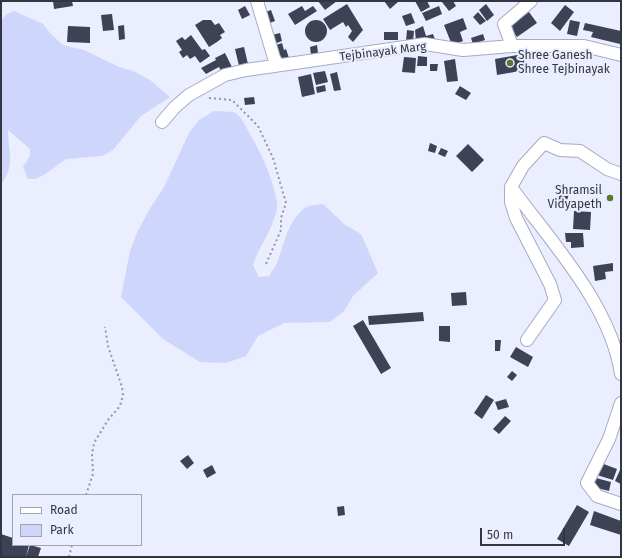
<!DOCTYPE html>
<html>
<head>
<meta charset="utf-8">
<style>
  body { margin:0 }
  #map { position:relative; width:622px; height:558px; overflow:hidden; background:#ebeefe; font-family:"Fira Sans",sans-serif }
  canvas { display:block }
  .frame { position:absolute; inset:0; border:2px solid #333540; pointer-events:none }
  .legend { position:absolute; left:12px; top:494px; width:130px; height:52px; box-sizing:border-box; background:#ebeefe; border:1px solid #a1a4b2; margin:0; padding:5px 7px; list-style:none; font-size:12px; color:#333540 }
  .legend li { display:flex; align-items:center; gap:8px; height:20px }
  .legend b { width:20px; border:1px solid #a1a4b2 }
  .scale { position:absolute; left:480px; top:528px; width:85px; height:18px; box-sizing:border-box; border:2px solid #333540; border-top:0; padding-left:5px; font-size:12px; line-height:14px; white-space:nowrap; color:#333540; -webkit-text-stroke:3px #ebeefe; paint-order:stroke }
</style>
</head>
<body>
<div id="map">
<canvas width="622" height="558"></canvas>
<div class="frame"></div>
<ul class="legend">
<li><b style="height:5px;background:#fff"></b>Road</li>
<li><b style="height:11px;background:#ced6fc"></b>Park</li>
</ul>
<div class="scale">50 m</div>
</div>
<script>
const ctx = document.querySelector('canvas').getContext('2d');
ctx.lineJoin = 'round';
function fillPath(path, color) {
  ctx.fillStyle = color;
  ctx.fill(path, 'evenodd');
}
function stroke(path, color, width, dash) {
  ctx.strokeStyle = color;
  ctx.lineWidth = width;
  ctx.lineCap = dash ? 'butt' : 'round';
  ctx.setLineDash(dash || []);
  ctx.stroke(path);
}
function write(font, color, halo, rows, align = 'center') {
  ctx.font = font + ' "Fira Sans",sans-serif';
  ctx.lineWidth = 4;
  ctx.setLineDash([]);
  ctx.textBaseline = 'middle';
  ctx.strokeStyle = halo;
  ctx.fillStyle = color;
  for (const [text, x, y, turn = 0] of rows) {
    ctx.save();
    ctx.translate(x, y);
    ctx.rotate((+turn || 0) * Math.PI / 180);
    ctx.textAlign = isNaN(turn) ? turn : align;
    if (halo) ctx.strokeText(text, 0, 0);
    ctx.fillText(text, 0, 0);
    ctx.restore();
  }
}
fillPath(new Path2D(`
  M14,11L43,24L51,34L63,45L84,50L119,67L133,71L150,80L170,97L141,116L113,150L102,156L66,159L44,175L35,179H28L23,167L30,156V149L8,130C8,153 16,164 1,185V20L7,14Z
  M214,111L234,112L241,118C255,143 268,164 275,193C276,198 278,204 277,209C273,229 259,246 253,265L259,277L269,276C271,272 275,267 277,263C284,245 288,220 305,208C309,205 318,205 323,204L344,224L361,234L378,273L353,296L344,311L330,322L284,323L258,336L246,356L226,363L200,362L163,339L121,297L130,251L136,235L149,210L164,187L189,133L199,120Z`), '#ced6fc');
fillPath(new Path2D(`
  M53,1H72L73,6L54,9Z
  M318,1H337L325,10Z
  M384,1H397L398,2L390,9Z
  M415,1H427L430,7L421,12Z
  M443,1H453L456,6L449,11L442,2Z
  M347,4L363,30L353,42L348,37L352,31L348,25L346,27L343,22L330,30L323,19Z
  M486,4L494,15L487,21L479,10Z
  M565,5L574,12L560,31L551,23Z
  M245,6L250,15L242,19L238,10Z
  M302,6L305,11L313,6L317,11L295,25L288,14Z
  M439,6L442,14L426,21L422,13Z
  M271,10L275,21L267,24L263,13Z
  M478,12L486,21L480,25L473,17Z
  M529,12L537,23L517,37L509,27Z
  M411,13L415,23L406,26L402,16Z
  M112,14L114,30L103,31L101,15Z
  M463,18L467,29L460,32L463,41L452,45L444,25Z
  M305 31a11 11 0 1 1 22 0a11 11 0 1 1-22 0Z
  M203,20H211L215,25L219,23L225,32L220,35L222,38L217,42L209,47L195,25Z
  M570,20L580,22L577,36L567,34Z
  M585,23L621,31L620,44L591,37L593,32L583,30Z
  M124,25L125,39L119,40L118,26Z
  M68,26L90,27V43L67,42Z
  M423,26L426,36L433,34L436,42H416L415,30Z
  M407,30L414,31L413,42L406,41Z
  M384,32H398V40H384Z
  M280,33L282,41L274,44L272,35Z
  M483,34L485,40L473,44L471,38Z
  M191,35L202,50L205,49L210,56L200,63L195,56L190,59L187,55L183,58L179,52L182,50L176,41L182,37L185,40Z
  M282,43L284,50L286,49L289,58L278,61L273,46Z
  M317,45L318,53L311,55L310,47Z
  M244,47L248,64L239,66L235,49Z
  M225,53L232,67L221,71L219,67L206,74L201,68L216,60L215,58Z
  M523,54L526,70L497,75L495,59Z
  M418,56L427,57V66H417Z
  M404,57L416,58L415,73L402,72Z
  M455,59L458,81L447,82L444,61Z
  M430,64H438L437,71H430Z
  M325,71L328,82L316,85L313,73Z
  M337,72L341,90L334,91L330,74Z
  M311,74L315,94L302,97L298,77Z
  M325,85L326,91L317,93L316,87Z
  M460,86L471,93L466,100L455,94Z
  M254,97L255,104L245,105L244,98Z
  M430,143L437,146L435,153L428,151Z
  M468,144L484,160L472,172L456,156Z
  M441,148L448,151L445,157L438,154Z
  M562,188L570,191L565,206L557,203Z
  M574,211L591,212L590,230L573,229Z
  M565,233H583L584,247L571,248V242H566Z
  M613,263V271L605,272L606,279L595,281L593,266Z
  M466,292L467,305L452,306L451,293Z
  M423,312L424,321L369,325L368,316Z
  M363,320L391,368L381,374L353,326Z
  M439,326H450V342L439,341Z
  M495,340H501L500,351H495Z
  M516,347L533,357L528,367L510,357Z
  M512,371L517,375L512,381L507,377Z
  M486,395L494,400L482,419L474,413Z
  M506,399L509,407L498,410L495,402Z
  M505,416L511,421L499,434L493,429Z
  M188,455L194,463L187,469L180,461Z
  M601,463L617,469L613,480L597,475Z
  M212,465L216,473L207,478L203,470Z
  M620,470H621V484L615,481Z
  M596,478L611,482L609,491L593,487Z
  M577,505L589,512L569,546L557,539Z
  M344,506L345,515L338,516L337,507Z
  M594,511L621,521V535L590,525Z
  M1,534L13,538V545H29L26,557H1Z
  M30,545L41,548L38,557H26Z`), '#3e4257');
const minor = new Path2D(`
  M257,1L274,58L278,65
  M512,46L504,24L531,1
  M162,122L175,107L189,95L225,75L246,70L295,63L425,44L463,50L512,46H584L621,55
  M621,174L607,169L580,151L560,150L544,143L523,166L511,187C551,242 611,305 621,374
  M511,187V202L516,218L550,284L555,300L527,340
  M621,403L609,439L587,483L597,496L621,504`);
stroke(minor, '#a6abc4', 14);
stroke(new Path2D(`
  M209,98L232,100L258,126L273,158L286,203L281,218V230L266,264
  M86,495L93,474L92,454L94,443L108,420L120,406L123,395L122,387L108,346L105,327
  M69,557L72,545`), '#9295a2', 2, [2, 3]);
stroke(minor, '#fff', 12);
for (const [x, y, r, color] of [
  [510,63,4,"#5b762a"],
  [610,198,4,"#5b762a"]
]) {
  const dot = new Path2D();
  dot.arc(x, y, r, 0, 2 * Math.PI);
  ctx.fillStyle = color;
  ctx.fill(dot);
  stroke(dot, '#ebeefe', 1.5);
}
write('12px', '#333540', '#ebeefe', [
  ["Tejbinayak Marg",383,52,-7]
]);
write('12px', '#333540', '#ebeefe', [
  ["Shree Ganesh",518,56],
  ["Shree Tejbinayak",518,70],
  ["Shramsil",602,191,"right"],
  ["Vidyapeth",602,205,"right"]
], 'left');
</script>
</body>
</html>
